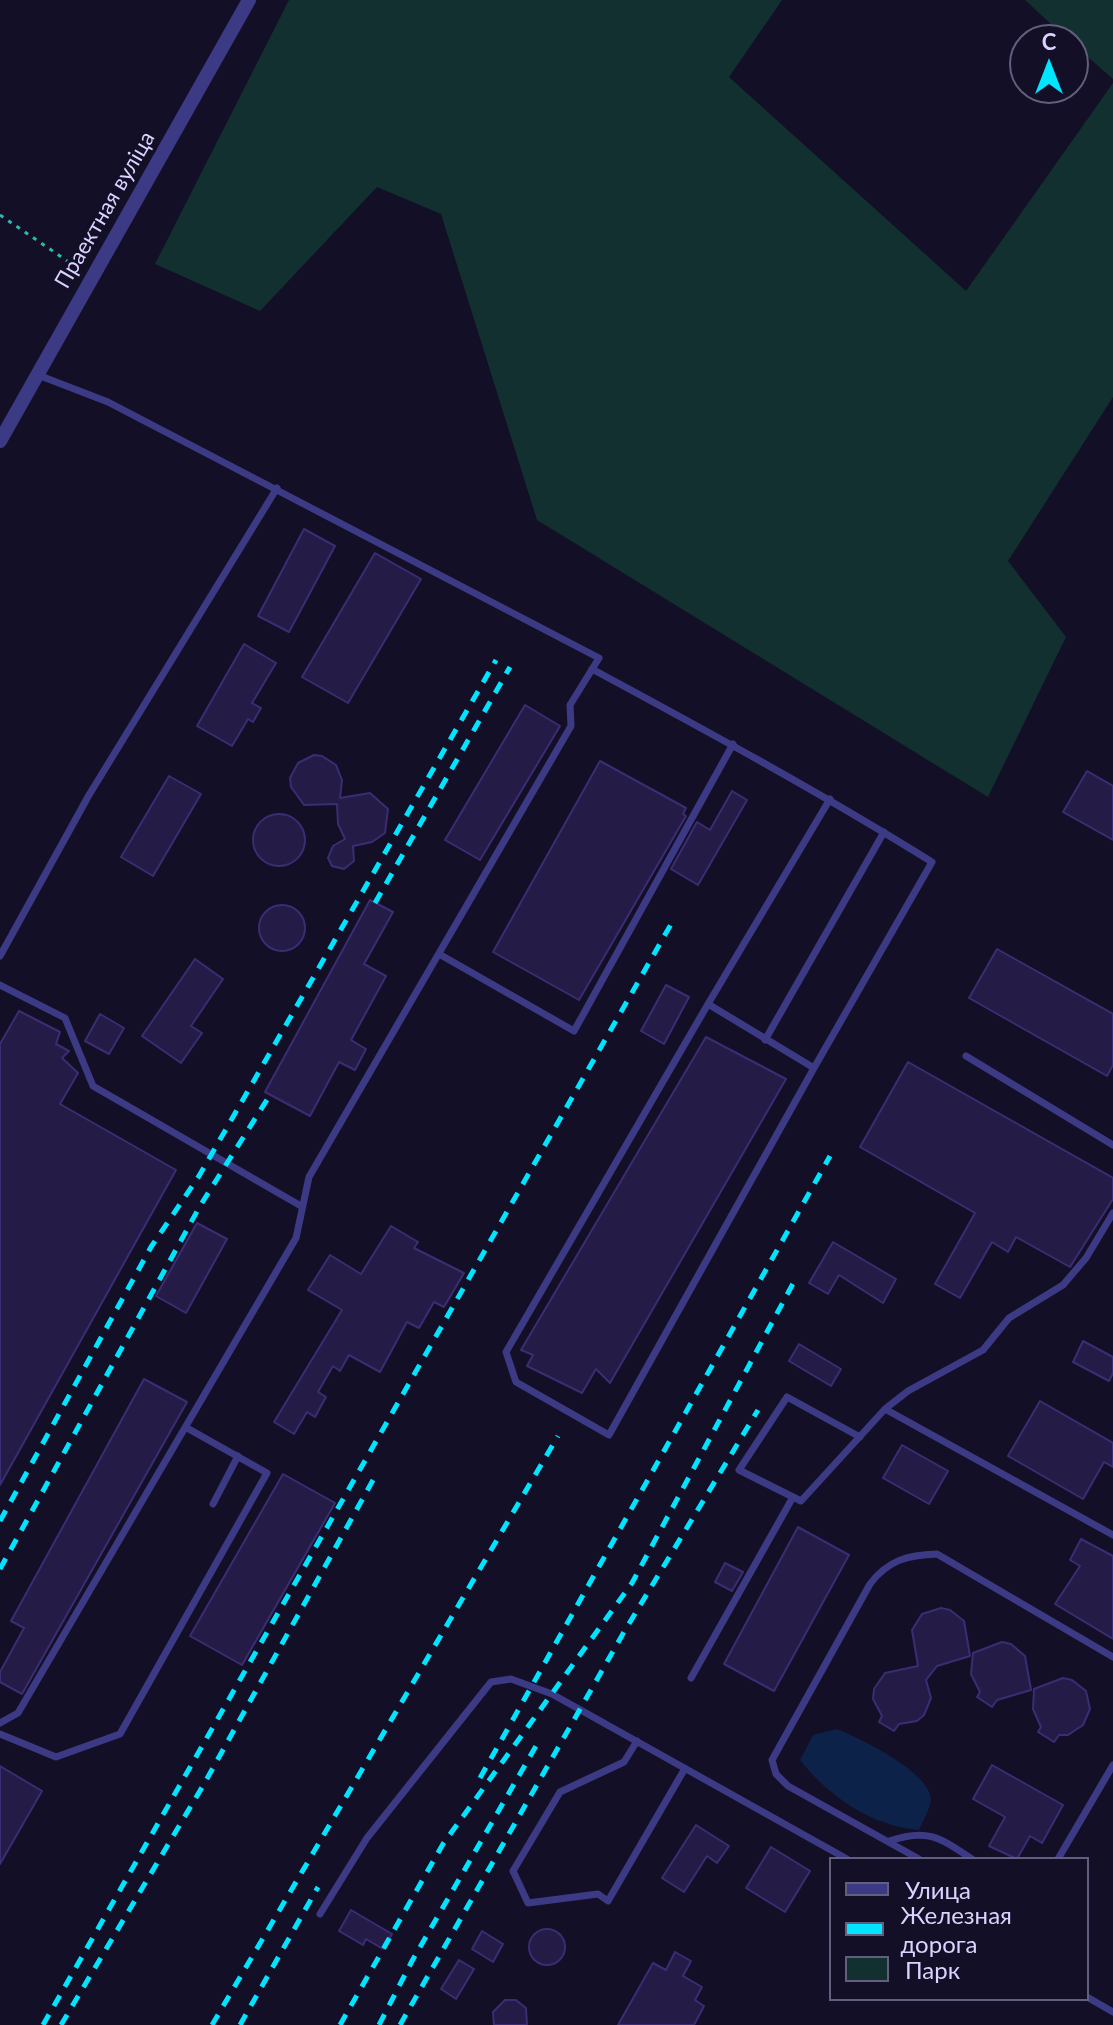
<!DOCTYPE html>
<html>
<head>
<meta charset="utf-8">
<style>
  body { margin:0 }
  #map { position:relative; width:1113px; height:2025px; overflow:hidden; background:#130f26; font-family:Lato,sans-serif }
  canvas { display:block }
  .legend { position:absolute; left:829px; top:1857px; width:260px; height:144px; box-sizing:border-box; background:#130f26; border:2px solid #625e7d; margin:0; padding:10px 14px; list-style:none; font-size:24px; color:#d9d4ff }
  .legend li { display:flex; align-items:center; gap:16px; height:40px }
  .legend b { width:40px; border:2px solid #625e7d }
  .north { position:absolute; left:1009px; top:24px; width:80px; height:80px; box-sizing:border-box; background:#130f26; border:2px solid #625e7d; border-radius:50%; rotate:0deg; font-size:22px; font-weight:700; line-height:32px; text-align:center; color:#d9d4ff }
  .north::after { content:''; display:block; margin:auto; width:28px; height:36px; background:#00e5ff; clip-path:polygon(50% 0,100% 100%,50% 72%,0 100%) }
</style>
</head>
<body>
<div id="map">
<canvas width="1113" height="2025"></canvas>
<ul class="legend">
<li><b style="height:10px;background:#3d3a85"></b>Улица</li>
<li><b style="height:10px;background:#00e5ff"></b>Железная дорога</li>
<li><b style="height:22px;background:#12302f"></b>Парк</li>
</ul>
<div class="north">С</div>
</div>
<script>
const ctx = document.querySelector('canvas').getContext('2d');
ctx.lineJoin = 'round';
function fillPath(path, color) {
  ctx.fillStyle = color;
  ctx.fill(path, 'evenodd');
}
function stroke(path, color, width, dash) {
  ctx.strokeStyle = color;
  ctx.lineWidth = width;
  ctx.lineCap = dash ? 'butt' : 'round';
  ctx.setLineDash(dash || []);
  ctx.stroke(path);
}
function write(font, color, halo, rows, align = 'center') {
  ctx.font = font + ' Lato,sans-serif';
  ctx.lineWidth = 7;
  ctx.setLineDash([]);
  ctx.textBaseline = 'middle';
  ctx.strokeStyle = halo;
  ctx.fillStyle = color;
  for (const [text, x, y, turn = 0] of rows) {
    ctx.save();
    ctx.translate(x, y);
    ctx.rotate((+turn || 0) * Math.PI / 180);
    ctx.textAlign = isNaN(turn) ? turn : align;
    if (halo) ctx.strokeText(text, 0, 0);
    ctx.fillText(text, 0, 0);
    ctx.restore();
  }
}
fillPath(new Path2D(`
  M289,0H782L729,77L966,291L1113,83V397L1008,561L1066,637L988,797L537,520L441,214L377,187L260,311L155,264Z
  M1025,0H1113V79L1073,44V40H1068Z`), '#12302f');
fillPath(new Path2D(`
  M837,1729C859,1738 931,1772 931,1800C930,1809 923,1821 919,1830C873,1827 828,1796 800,1760L813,1735Z`), '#0c2248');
const building = new Path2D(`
  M304,529L335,546L289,632L258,616Z
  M375,553L421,579L348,703L302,677Z
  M244,644L276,663L252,703L261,708L253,722L248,719L232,746L197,726Z
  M525,705L560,726L480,860L445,840Z
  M314,755L322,756L336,765L342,780L340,798L370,793L388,809L385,833L372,842L353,846L354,861L344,869L332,866L328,858L333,846L345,839L338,824L337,804L304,805L291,787L290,778L298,763Z
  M600,761L686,808L683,814L686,816L579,1000L493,952Z
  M1087,771L1113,786V840L1063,812Z
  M169,776L201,794L153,876L121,857Z
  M732,791L747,800L698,885L671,869L697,822L710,830Z
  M253 840a26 26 0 1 1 52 0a26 26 0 1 1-52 0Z
  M370,900L393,912L364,964L386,976L351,1040L366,1049L355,1070L339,1062L310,1116L265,1092Z
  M259 928a23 23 0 1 1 46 0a23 23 0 1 1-46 0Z
  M997,949L1113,1014V1065L1107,1076L969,998Z
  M195,959L223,979L191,1026L202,1033L181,1063L142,1036Z
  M666,985L689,997L664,1044L641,1031Z
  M19,1011L60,1032L56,1044L69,1051L62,1058L78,1073L60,1104L176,1170L0,1485V1044Z
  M100,1014L124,1028L109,1054L85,1041Z
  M706,1037L786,1079L610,1383L596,1369L582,1393L527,1366L533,1355L521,1350Z
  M908,1062L1113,1178V1199L1070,1267L1016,1237L1008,1252L992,1242L960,1298L935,1284L975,1213L860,1147Z
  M197,1223L227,1239L186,1313L156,1296Z
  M391,1226L418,1242L414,1248L464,1273L444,1307L434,1302L419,1328L407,1322L380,1372L349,1355L340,1371L333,1366L318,1392L326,1397L315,1417L307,1412L294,1434L274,1422L342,1310L308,1290L330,1255L361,1274Z
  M833,1242L896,1279L883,1303L839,1275L828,1294L809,1283Z
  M1083,1341L1113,1357V1373L1109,1381L1073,1362Z
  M799,1344L841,1369L831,1386L789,1361Z
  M144,1379L187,1402L22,1694L0,1682V1672L24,1628L11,1621Z
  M1040,1401L1113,1443V1467L1104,1462L1083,1499L1008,1456Z
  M902,1445L948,1471L929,1504L883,1478Z
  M283,1474L335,1503L242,1665L190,1636Z
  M798,1527L849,1555L774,1691L724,1664Z
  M1081,1539L1113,1556V1639L1055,1604L1080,1566L1070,1560Z
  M725,1563L743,1572L732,1591L715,1582Z
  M941,1608L950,1610L964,1621L970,1656L937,1666L926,1680L931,1698L924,1715L917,1721L899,1724L894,1731L879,1722L882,1716L873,1699L874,1689L885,1673L918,1666L912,1630L922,1614Z
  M1002,1642L1011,1644L1025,1656L1031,1690L997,1700L992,1707L977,1697L980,1692L971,1674L973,1653Z
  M1063,1678L1072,1680L1086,1691L1090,1709L1083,1725L1068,1735H1059L1054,1742L1038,1732L1041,1727L1033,1709L1034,1689Z
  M992,1765L1063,1805L1042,1843L1030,1836L1017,1859L989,1846L1005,1817L973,1799Z
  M0,1766L42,1791L0,1864Z
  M696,1825L729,1846L717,1863L707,1856L684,1892L662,1878Z
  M771,1847L810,1871L785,1912L746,1888Z
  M351,1910L392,1934L383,1949L366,1939L363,1945L339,1931Z
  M529 1947a18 18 0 1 1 36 0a18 18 0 1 1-36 0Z
  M482,1931L503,1944L493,1962L472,1949Z
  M675,1952L691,1961L683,1976L702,1987L695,2000L704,2006L694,2025H618L653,1963L666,1970Z
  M459,1960L474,1969L456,1999L441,1989Z
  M505,2000H516L526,2008L527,2025H494L493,2012Z`);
fillPath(building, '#241b47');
stroke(building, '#3b2d73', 2);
stroke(new Path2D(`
  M0,215L79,269`), '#2fb8b0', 3, [4, 6]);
stroke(new Path2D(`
  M592,669C707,731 821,793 932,862L814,1068L708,1004L830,799
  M439,954L574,1031L733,744
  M0,956L89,795L277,488
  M0,985L65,1018L93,1086L301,1206
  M708,1004L506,1352L516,1382L609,1435L814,1068
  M765,1040L884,832
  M966,1056L1113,1145
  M1113,1213L1086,1258L1063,1285L1009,1318L983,1350L908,1391L885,1409L1113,1535
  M860,1437L787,1397L739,1470L801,1501L885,1409
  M213,1504L238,1456
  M691,1678L793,1497
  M0,1723L18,1713L296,1238L309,1177L571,726L570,705L599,658L108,402L38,375
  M0,1734L56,1757L120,1734L267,1473L187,1428
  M637,1741L624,1762L560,1792L513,1871L528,1903L598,1894L608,1901L684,1770
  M889,1841C927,1828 939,1837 972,1859
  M919,1859L788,1786L776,1774L772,1760L870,1584C888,1560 908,1555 937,1554L1113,1657
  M1058,1859L1113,1765
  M320,1914L367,1838L491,1682L511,1679L552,1694L847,1859
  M1087,1997L1113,2012`), '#3d3a85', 7);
stroke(new Path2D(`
  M0,441L249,0`), '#3d3a85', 14);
stroke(new Path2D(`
  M375,903L510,667
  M0,1521L151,1247L199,1176L496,660
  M0,1569L200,1206L270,1095
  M480,1778L830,1156
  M43,2025L674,919
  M61,2025L204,1784L377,1473
  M212,2025L558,1436
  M240,2025L318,1887
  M340,2025L443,1844L632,1583L796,1278
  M379,2025L412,1961L536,1746
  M400,2025L624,1632L758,1410`), '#00e5ff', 5, [12, 10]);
write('22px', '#d9d4ff', '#130f26', [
  ["Праектная вуліца",105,210,-60]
]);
</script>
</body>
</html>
